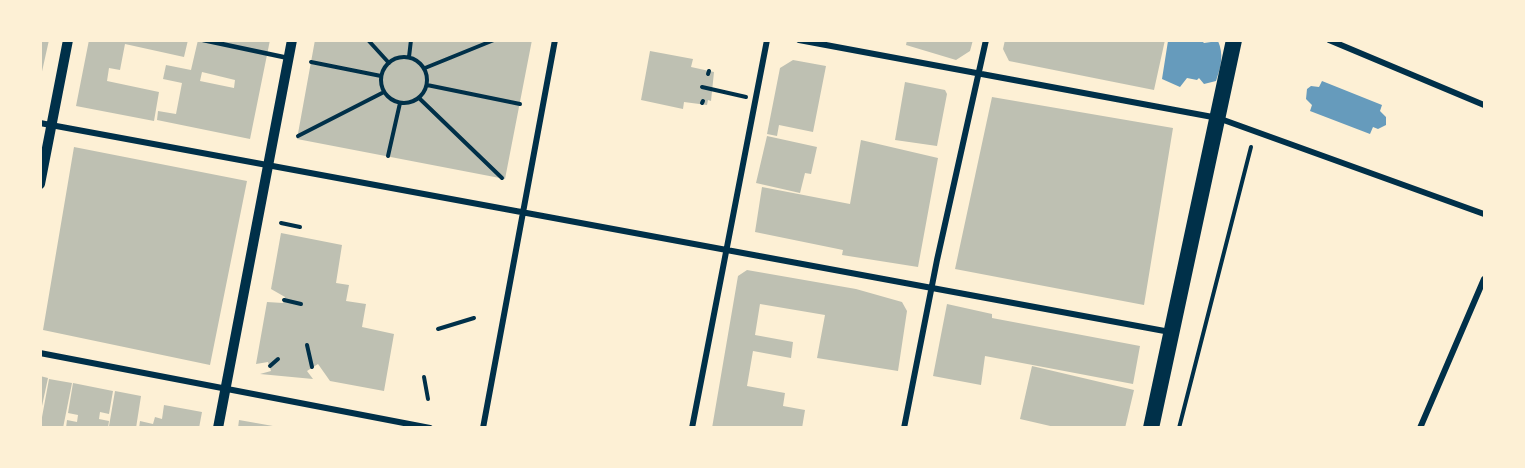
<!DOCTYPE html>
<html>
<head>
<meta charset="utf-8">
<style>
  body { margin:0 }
  #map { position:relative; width:1525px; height:468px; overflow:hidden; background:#fdf0d5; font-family:Rubik,sans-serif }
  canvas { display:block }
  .frame { position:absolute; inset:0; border:42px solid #fdf0d5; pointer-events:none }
</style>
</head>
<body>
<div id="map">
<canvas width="1525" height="468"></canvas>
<div class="frame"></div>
</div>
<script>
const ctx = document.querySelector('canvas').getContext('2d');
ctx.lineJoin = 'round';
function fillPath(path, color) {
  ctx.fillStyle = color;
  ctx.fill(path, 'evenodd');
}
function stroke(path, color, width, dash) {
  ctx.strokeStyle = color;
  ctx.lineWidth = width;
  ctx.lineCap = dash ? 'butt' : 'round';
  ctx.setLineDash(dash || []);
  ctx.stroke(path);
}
fillPath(new Path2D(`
  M1168,41H1202L1204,43L1218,41C1224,55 1221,66 1216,81L1204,84L1199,78L1197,80L1187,78L1180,87L1162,79Z
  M1322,81L1382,105L1380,111L1386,117V125L1378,129L1373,127L1370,134L1310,111L1312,105L1306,99L1307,89L1311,86L1319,87Z`), '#669bbc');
fillPath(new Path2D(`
  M40,40H49L41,76H40Z
  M89,40H188L184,57L125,44L120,70L109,68L107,81L159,92L154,121L76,106Z
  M198,40H270L250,139L157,120L158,111L176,114L182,83L163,79L166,65L191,70ZM202,72L235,80L234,88L200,81Z
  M315,40H532L505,179L297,139Z
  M907,40H973L970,51L956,60L906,45Z
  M1005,40H1165L1154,90L1009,61L1003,49Z
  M650,51L693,59L691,67L714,72L711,101L708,100L707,105L684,102L683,109L641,100Z
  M793,60L826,66L813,132L779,125L777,136L767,134L780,68Z
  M905,82L945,90L947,94L937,146L895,140Z
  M992,97L1173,128L1144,305L955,269Z
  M767,136L817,147L811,174L805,173L800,193L756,183Z
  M861,140L938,158L918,267L842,255L843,250L755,232L762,187L850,204Z
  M74,147L247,181L210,365L43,330Z
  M281,233L342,245L336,283L349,285L346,301L366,304L362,327L394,334L384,391L330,381L318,364L307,371L313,379L260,374L271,371L268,362L256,364L267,302L283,303L285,297L271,289Z
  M747,270L856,289L902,302L907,311L898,371L817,358L825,315L760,304L755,335L793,342L791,358L753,351L747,386L785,393L783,406L805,410L802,428H712L738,276Z
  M947,304L992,314V318L1140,346L1133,384L985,356L981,385L933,376Z
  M1032,366L1134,390L1125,428H1059L1020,419Z
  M40,376L48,378L42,406H40Z
  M49,379L72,383L63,428H40Z
  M73,383L113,391L109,414L100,412L99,419L109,421L108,428H66L67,420L77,422L78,415L68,413Z
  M115,391L141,396L136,428L109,426Z
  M164,405L202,412L199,428H139L140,421L153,424L155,417L162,419Z
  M239,420L273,426V428H238Z`), '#bec0b2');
stroke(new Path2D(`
  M368,40L389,63
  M381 80a23 23 0 1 1 46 0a23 23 0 1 1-46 0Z
  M409,57L411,40
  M311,62L381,76
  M425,68L494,40
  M708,74L709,71
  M427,85L520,104
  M702,87L746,97
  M419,98L502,178
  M702,103L703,101
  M298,136L384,92
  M388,156L400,103
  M281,223L300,227
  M284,300L301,304
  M438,329L474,318
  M307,345L312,367
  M270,366L278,359
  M424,377L428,399
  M1179,428L1251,147`), '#003049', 4);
stroke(new Path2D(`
  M203,40L288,58`), '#003049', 4.5);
stroke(new Path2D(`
  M799,40L1218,118L1484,214
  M1329,40L1484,105
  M40,123L1170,332
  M40,353L430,428
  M483,428L555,40
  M692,428L767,40
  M904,428L937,260L986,40
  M1420,428L1484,279`), '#003049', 6);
stroke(new Path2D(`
  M40,184L68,40
  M218,428L292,40`), '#003049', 10);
stroke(new Path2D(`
  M1151,428L1234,40`), '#003049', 16);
</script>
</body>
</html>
